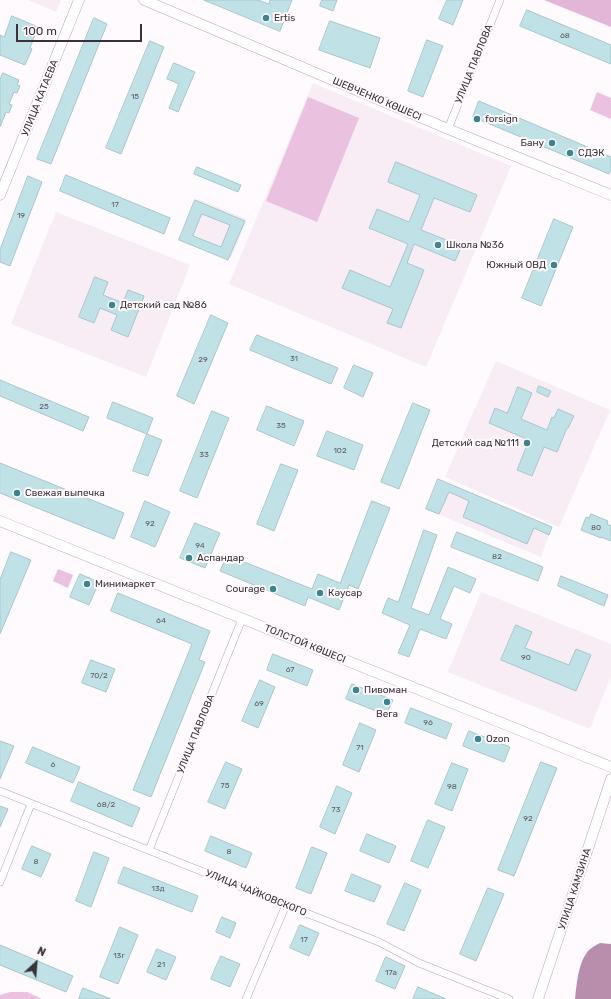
<!DOCTYPE html>
<html>
<head>
<meta charset="utf-8">
<style>
  body { margin:0 }
  #map { position:relative; width:611px; height:999px; overflow:hidden; background:#fffafd; font-family:Rubik,sans-serif }
  canvas { display:block }
  .north { position:absolute; left:16px; top:943px; width:40px; height:40px; -webkit-text-stroke:3px #fffafd; paint-order:stroke; rotate:26deg; font-size:11px; font-weight:700; line-height:16px; text-align:center; color:#3b3138 }
  .north::after { content:''; display:block; margin:auto; width:14px; height:18px; background:#3b3138; clip-path:polygon(50% 0,100% 100%,50% 72%,0 100%) }
  .scale { position:absolute; left:16px; top:24px; width:126px; height:18px; box-sizing:border-box; border:2px solid #3b3138; border-top:0; padding-left:5px; font-size:12px; line-height:14px; white-space:nowrap; color:#3b3138; -webkit-text-stroke:3px #fffafd; paint-order:stroke }
</style>
</head>
<body>
<div id="map">
<canvas width="611" height="999"></canvas>
<div class="north">N</div>
<div class="scale">100 m</div>
</div>
<script>
const ctx = document.querySelector('canvas').getContext('2d');
ctx.lineJoin = 'round';
function fillPath(path, color) {
  ctx.fillStyle = color;
  ctx.fill(path, 'evenodd');
}
function stroke(path, color, width, dash) {
  ctx.strokeStyle = color;
  ctx.lineWidth = width;
  ctx.lineCap = dash ? 'butt' : 'round';
  ctx.setLineDash(dash || []);
  ctx.stroke(path);
}
function write(font, color, halo, rows, align = 'center') {
  ctx.font = font + ' Rubik,sans-serif';
  ctx.lineWidth = 4;
  ctx.setLineDash([]);
  ctx.textBaseline = 'middle';
  ctx.strokeStyle = halo;
  ctx.fillStyle = color;
  for (const [text, x, y, turn = 0] of rows) {
    ctx.save();
    ctx.translate(x, y);
    ctx.rotate((+turn || 0) * Math.PI / 180);
    ctx.textAlign = isNaN(turn) ? turn : align;
    if (halo) ctx.strokeText(text, 0, 0);
    ctx.fillText(text, 0, 0);
    ctx.restore();
  }
}
fillPath(new Path2D(`
  M28,0H61L56,12Z
  M313,83L511,166L426,367L229,284Z
  M198,199L247,219L231,258L182,238Z
  M56,212L190,265L146,377L11,324Z
  M496,361L610,410L559,527L445,477Z
  M438,479L552,527L541,557L426,509Z
  M481,592L611,644V676L590,729L448,672Z`), '#f8ecf5');
fillPath(new Path2D(`
  M597,92L611,98V119L590,110Z
  M308,97L359,118L317,222L266,201Z
  M58,569L73,575L68,588L53,581Z
  M10,992H27L42,999H0V995Z`), '#ebc1e0');
fillPath(new Path2D(`
  M544,0H611V27Z`), '#e3b6d7');
fillPath(new Path2D(`
  M600,943L611,944V999H575C577,983 578,962 589,950C592,947 596,945 600,943Z`), '#b98ead');
const building = new Path2D(`
  M204,0H258L269,4L270,0H292L280,31Z
  M322,0H337L333,11L320,6Z
  M447,0H463L453,25L439,19Z
  M527,10L611,45V64L520,26Z
  M12,16L38,27L30,48L32,49L25,65L0,55V35L4,37Z
  M94,18L107,24L51,164L37,159Z
  M330,21L380,38L370,68L319,50Z
  M427,40L443,46L423,97L408,91Z
  M150,41L164,47L121,154L106,148Z
  M174,63L195,72L178,112L169,108L179,84L167,79Z
  M3,73L19,80L17,85L20,86L17,93L14,92L9,104L12,105L9,113L6,112L0,127V80Z
  M479,101L611,157V170L609,174L473,117Z
  M396,162L477,195L470,212L434,198L421,230L462,246L455,261L414,244L407,263L424,270L401,328L387,323L393,309L342,288L350,270L390,287L408,244L369,228L377,209L409,222L420,195L388,182Z
  M197,167L241,185L238,192L194,174Z
  M66,175L170,218L164,234L60,191Z
  M28,176L42,182L10,266L0,262V250Z
  M195,200L245,221L228,260L179,240ZM202,214L230,225L221,247L193,236Z
  M554,219L573,227L541,306L522,298Z
  M95,277L108,282L103,295L123,303L128,290L144,296L128,337L111,330L117,315L100,308L94,323L79,317Z
  M211,315L228,323L194,404L177,396Z
  M257,335L338,368L331,384L250,350Z
  M354,365L373,373L363,397L344,388Z
  M0,380L89,417L83,431L0,396Z
  M539,386L551,391L548,397L537,392Z
  M518,387L532,393L521,419L547,430L552,417L554,418L558,409L574,416L568,428H567L557,452L544,447L532,476L517,470L529,440L489,423L495,408L507,413Z
  M113,402L153,418L147,434L107,418Z
  M413,403L430,410L399,489L381,482Z
  M267,406L304,421L294,446L257,430Z
  M212,411L229,418L197,498L180,491Z
  M327,431L363,445L354,470L317,456Z
  M147,434L162,440L148,476L133,471Z
  M0,463L124,513L114,539L0,493Z
  M281,464L298,470L274,531L257,524Z
  M438,479L552,527L549,535L534,528L527,544L463,517L469,501L449,492L439,514L426,509Z
  M145,501L170,512L155,547L131,537Z
  M372,501L390,508L358,589L349,585L339,610L308,597L305,606L220,571L227,555L312,589L318,574L340,583Z
  M591,514L608,521L607,524L611,526V541L601,537V538L581,530L586,517L589,518Z
  M195,523L220,533L205,568L180,558Z
  M424,530L437,535L411,608L429,615L448,567L476,579L470,593L454,586L440,619L452,624L446,639L420,629L409,657L398,653L410,625L382,613L388,598L398,602Z
  M457,532L543,567L538,581L451,547Z
  M11,552L31,560L0,634V580Z
  M80,574L99,582L89,605L70,597Z
  M561,576L608,595L604,606L558,586Z
  M118,593L210,631L199,660L205,662L151,797L133,790L192,644L111,611Z
  M516,625L532,632L525,648L569,665L576,649L591,655L576,691L501,660Z
  M273,654L313,670L307,686L267,670Z
  M91,660L115,669L106,692L82,683Z
  M260,680L275,687L258,728L242,721Z
  M352,684L393,700L386,715L346,699Z
  M411,708L452,724L446,739L405,723Z
  M360,723L376,730L359,772L343,765Z
  M469,731L510,747L504,762L463,746Z
  M0,741L14,746L0,779Z
  M33,747L80,767L73,783L26,763Z
  M226,762L242,769L225,809L208,802Z
  M541,762L557,768L514,876L498,870Z
  M452,763L468,769L452,811L435,804Z
  M79,782L140,808L132,827L71,801Z
  M337,786L352,793L335,834L320,827Z
  M0,806L8,809L0,827Z
  M428,820L445,827L428,868L411,861Z
  M367,834L396,846L389,863L360,851Z
  M211,836L252,853L246,868L205,851Z
  M32,846L51,854L41,877L22,869Z
  M312,847L327,853L311,894L296,888Z
  M94,852L109,858L91,907L76,901Z
  M124,867L198,896L192,912L118,883Z
  M352,874L381,886L374,902L345,891Z
  M405,883L421,890L404,931L387,924Z
  M488,888L504,894L476,961L460,954Z
  M222,917L236,923L230,938L216,932Z
  M300,925L319,933L309,956L290,948Z
  M120,927L138,935L118,984L100,977Z
  M0,945L73,976L66,992L0,965Z
  M157,949L176,957L166,980L147,972Z
  M221,956L240,964L230,987L211,979Z
  M386,957L405,966L395,989L376,981Z
  M418,987L446,999H413Z
  M83,988L111,999H79Z`);
fillPath(building, '#c0e1e6');
stroke(building, '#a7c7cc', 1);
const street = new Path2D(`
  M448,129L500,0
  M0,791L379,942L419,963L509,999
  M149,850L242,619
  M0,882L31,804
  M246,999L286,905`);
const secondary = new Path2D(`
  M144,0L448,129L611,195
  M0,195L79,0
  M0,521L611,767
  M538,999L611,779`);
stroke(street, '#b9a2b3', 8);
stroke(secondary, '#b9a2b3', 11);
stroke(street, '#fff', 7);
stroke(secondary, '#fff', 10);
for (const [x, y, r, color] of [
  [266,18,4,"#3e848f"],
  [477,119,4,"#3e848f"],
  [552,143,4,"#3e848f"],
  [570,153,4,"#3e848f"],
  [438,245,4,"#3e848f"],
  [554,265,4,"#3e848f"],
  [112,305,4,"#3e848f"],
  [527,443,4,"#3e848f"],
  [17,493,4,"#3e848f"],
  [189,558,4,"#3e848f"],
  [87,584,4,"#3e848f"],
  [273,589,4,"#3e848f"],
  [320,593,4,"#3e848f"],
  [356,690,4,"#3e848f"],
  [387,702,4,"#3e848f"],
  [478,739,4,"#3e848f"]
]) {
  const dot = new Path2D();
  dot.arc(x, y, r, 0, 2 * Math.PI);
  ctx.fillStyle = color;
  ctx.fill(dot);
  stroke(dot, '#fffafd', 1.5);
}
write('8px', '#5c5d64', null, [
  ["68",565,36],
  ["15",135,97],
  ["17",115,205],
  ["19",21,216],
  ["31",294,359],
  ["29",203,360],
  ["25",44,407],
  ["35",281,426],
  ["102",340,451],
  ["33",204,455],
  ["92",150,524],
  ["80",596,528],
  ["94",200,546],
  ["82",497,557],
  ["64",161,621],
  ["90",526,658],
  ["67",290,670],
  ["70/2",99,676],
  ["69",259,704],
  ["96",428,723],
  ["71",360,748],
  ["6",53,765],
  ["75",225,786],
  ["98",452,787],
  ["68/2",106,805],
  ["73",336,810],
  ["92",528,819],
  ["8",229,852],
  ["8",36,862],
  ["13д",158,889],
  ["17",304,940],
  ["13г",119,956],
  ["21",161,965],
  ["17а",391,973]
]);
write('10px', '#3b3138', '#fffafd', [
  ["Ertis",274,18],
  ["forsign",485,119],
  ["Бану",544,143,"right"],
  ["СДЭК",578,153],
  ["Школа №36",446,245],
  ["Южный ОВД",546,265,"right"],
  ["Детский сад №86",120,305],
  ["Детский сад №111",519,443,"right"],
  ["Свежая выпечка",25,493],
  ["Аспандар",197,558],
  ["Минимаркет",95,584],
  ["Courage",265,589,"right"],
  ["Кәусар",328,593],
  ["Пивоман",364,690],
  ["Вега",387,714,"center"],
  ["Ozon",486,739]
], 'left');
write('10px', '#3b3138', '#fffafd', [
  ["УЛИЦА ПАВЛОВА",474,64,-68],
  ["УЛИЦА КАТАЕВА",40,98,-68],
  ["ШЕВЧЕНКО КӨШЕСІ",377,99,23],
  ["ТОЛСТОЙ КӨШЕСІ",305,644,22],
  ["УЛИЦА ПАВЛОВА",196,734,-68],
  ["УЛИЦА КАМЗИНА",575,889,-72],
  ["УЛИЦА ЧАЙКОВСКОГО",256,893,22]
]);
</script>
</body>
</html>
